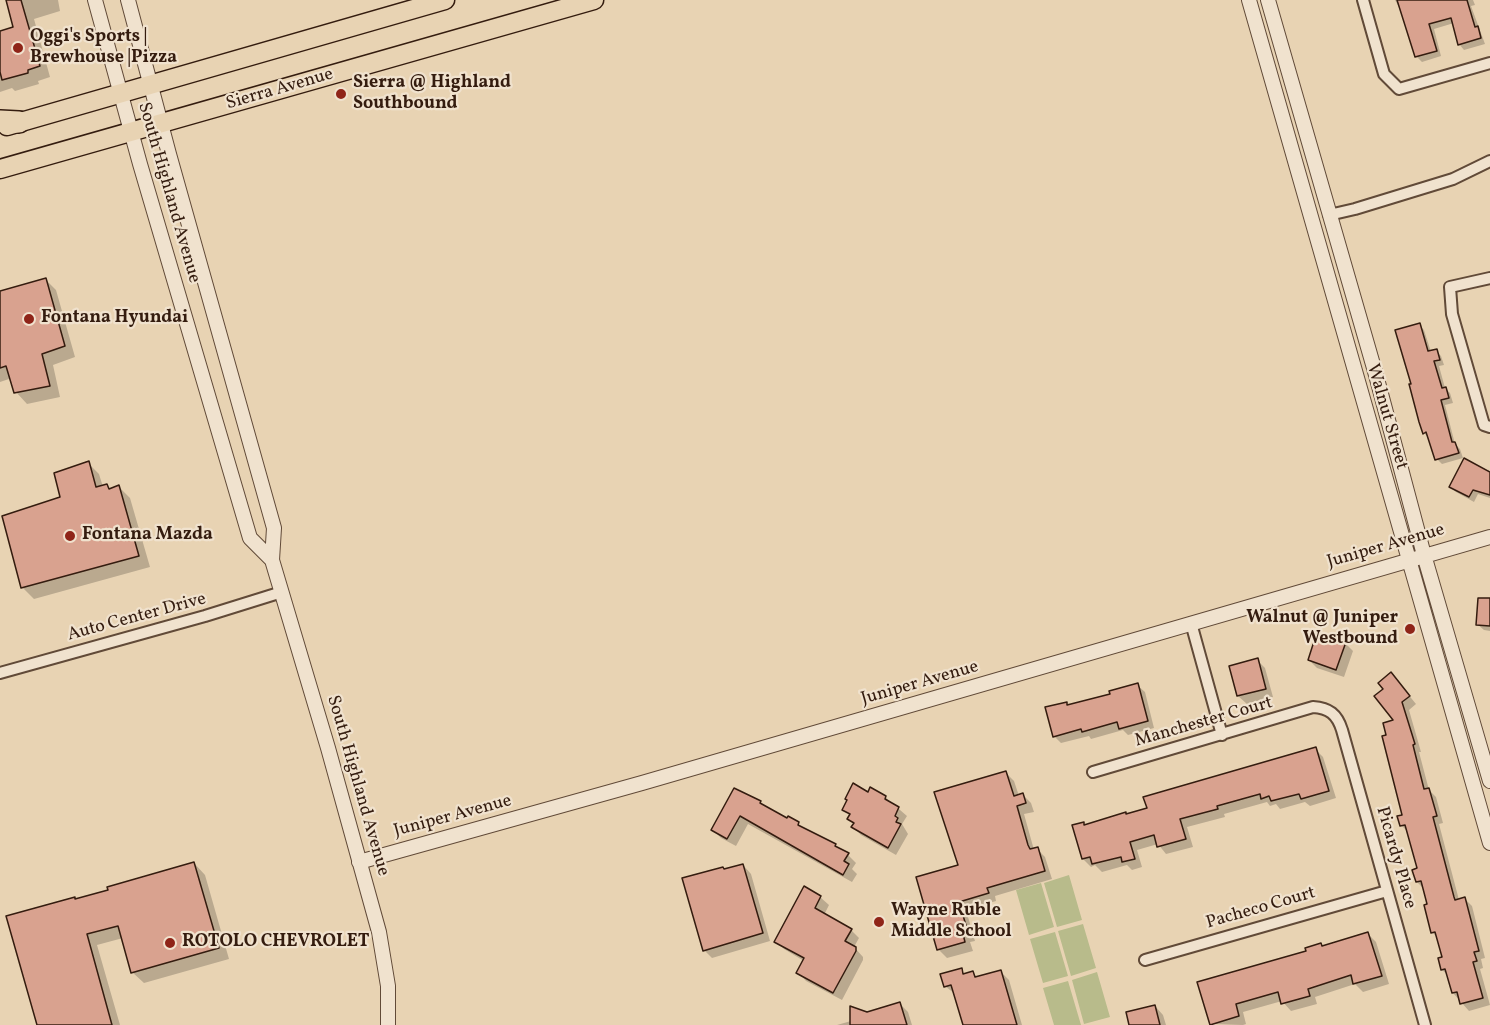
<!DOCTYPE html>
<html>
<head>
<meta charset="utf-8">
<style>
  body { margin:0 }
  canvas { display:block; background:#e8d3b3 }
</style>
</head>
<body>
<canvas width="1490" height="1025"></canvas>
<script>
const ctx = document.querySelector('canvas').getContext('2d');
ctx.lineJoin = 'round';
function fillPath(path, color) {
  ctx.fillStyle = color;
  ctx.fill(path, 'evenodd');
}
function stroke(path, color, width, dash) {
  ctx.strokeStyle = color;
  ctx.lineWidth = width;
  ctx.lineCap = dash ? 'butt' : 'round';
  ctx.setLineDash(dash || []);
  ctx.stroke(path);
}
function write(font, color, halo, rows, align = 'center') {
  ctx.font = font + ' Vollkorn,serif';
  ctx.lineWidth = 4.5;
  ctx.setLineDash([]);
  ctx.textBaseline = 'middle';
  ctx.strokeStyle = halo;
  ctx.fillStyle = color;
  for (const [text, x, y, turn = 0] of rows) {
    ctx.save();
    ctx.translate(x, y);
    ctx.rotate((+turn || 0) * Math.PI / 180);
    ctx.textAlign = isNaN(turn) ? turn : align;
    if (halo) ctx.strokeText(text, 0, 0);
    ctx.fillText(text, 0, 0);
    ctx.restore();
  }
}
fillPath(new Path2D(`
  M1069,875L1082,920L1057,927L1044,883Z
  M1041,883L1054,927L1029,935L1016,890Z
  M1083,924L1096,968L1071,976L1058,931Z
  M1055,932L1068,976L1043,983L1030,939Z
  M1097,972L1110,1017L1084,1024L1072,980Z
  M1068,981L1081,1025H1054L1043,988Z`), '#b8bb8b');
fillPath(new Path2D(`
  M8,0H58L60,11L34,19L50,77L38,81L39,84L15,91L12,88L0,92V34L15,28Z
  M1395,0H1473L1475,5L1471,6L1485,44L1464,50L1459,44L1454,23L1434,29L1441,56L1422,62L1417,57L1406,20Z
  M45,279L56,290L75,357L53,365L60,397L27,404L16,392L12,378L0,382V293Z
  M1419,325L1424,330L1431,352L1436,351L1441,356L1444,365L1439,366L1445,388L1450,393L1453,403L1445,405L1455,444L1460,449L1463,458L1442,464L1437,459L1430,439L1424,433L1413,385Z
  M88,463L99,474L103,487L107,486L111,490L119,487L130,498L150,567L34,599L23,588L3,517L62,498Z
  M1489,469L1490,498L1478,494L1474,502L1456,492L1450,487L1488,472Z
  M1490,600V631L1484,630L1477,624Z
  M1345,643L1353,651L1344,677L1317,668L1309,660Z
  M1257,660L1265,668L1273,697L1247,704L1238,696L1231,667Z
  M1398,682L1416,704L1409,710L1421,752H1419L1429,790L1436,797L1443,823L1439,824L1459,900L1465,899L1472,906L1485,958L1481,959L1483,968L1480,969L1490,1005L1469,1011L1453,993L1449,976L1442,970L1440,960L1444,959L1439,939L1432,932L1425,890L1417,882L1419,869L1409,833L1401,825L1403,816L1388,736L1395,721Z
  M1137,685L1145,692L1154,728L1128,735L1123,730L1091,739L1089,736L1061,743L1054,736L1066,703L1069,706L1112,695Z
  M1315,749L1323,757L1336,798L1310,806L1305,802L1280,809L1276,804L1270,806L1267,802L1224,814L1225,817L1187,827L1193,847L1166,854L1158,844L1137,850L1142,867L1132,870L1127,865L1102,872L1095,865L1091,867L1083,859V824L1086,826L1127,815Z
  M1006,773L1014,781L1019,796L1023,795L1031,803L1034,812L1024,814L1034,850L1037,849L1045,857L1052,879L995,896L996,901L966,910L975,941L970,942L973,951L947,958L939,950L918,878L960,866Z
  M868,794L885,797L907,816L902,824L908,834L896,855L861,835L853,827L855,825L849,819L851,816L844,809Z
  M760,802L765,807L835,845L848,855L856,863L852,869L857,874L852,882L748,824L736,846L721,838L713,830Z
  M194,863L205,875L229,959L144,983L132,972L123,938L97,945L120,1025H39L76,900Z
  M743,865L751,874L770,941L712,958L704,950Z
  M820,897L829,905L824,915L851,930L859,938L854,947L863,957V960L842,1000L806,981L798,972L804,961L784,949L776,941Z
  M1368,934L1376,942L1389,984L1363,992L1355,984L1315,997L1317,1004L1291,1011L1282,1001L1243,1012L1246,1024L1243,1025L1211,1024L1199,983Z
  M961,970L966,975L973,973L978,978L1000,971L1009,980L1022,1025H964L955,994L945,986Z
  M900,1004L908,1012L912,1025H837L851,1021L866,1013Z
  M1155,1006L1163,1015L1166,1025H1131Z`), '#0003');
const building = new Path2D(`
  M6,0H21L40,66L28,70V73L2,80L0,72V31L13,27Z
  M1397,0H1467L1475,27L1478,26L1481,38L1458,45L1451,18L1429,24L1437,51L1415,57Z
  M46,278L65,346L42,354L50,386L14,393L6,366L0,368V291Z
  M1420,323L1428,351L1437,349L1440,360L1434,361L1442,388L1446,387L1449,398L1441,400L1452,442H1455L1459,453L1435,460L1426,432L1423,434L1419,422L1409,384H1411L1395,330Z
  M1464,458L1490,472V495L1473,490L1469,497L1449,487Z
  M89,461L96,487L107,484L109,489L119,485L139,556L21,588L2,516L60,497L54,473Z
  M1478,598H1490V626L1476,625Z
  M1317,632L1346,642L1336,670L1308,660Z
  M1258,658L1266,689L1237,696L1229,666Z
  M1391,672L1410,696L1402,702L1415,744L1413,745L1424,789L1429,788L1437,816L1433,817L1454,897L1455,900L1465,897L1479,951L1474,952L1477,961L1473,962L1483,998L1460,1004L1457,992L1452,993L1445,969L1441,970L1438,958L1442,957L1435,932L1431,933L1424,905L1427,904L1421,881L1416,882L1412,870L1417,868L1405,825L1400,826L1397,816L1402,815L1382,736L1386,735L1383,723L1393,720L1374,696L1383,689L1378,683Z
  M1138,683L1148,721L1119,729L1117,722L1082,732L1081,729L1053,737L1045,707L1067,702V705L1110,694L1109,691Z
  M1316,747L1329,791L1301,799L1299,794L1271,801L1269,796L1261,799L1260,794L1217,806L1218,809L1180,819L1186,839L1157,847L1154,835L1130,842L1135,859L1122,862L1121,857L1092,864L1090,857L1082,859L1072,825L1084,822V825L1126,812V814L1147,808L1143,797Z
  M1006,771L1014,796L1023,793L1026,803L1017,806L1028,845L1030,849L1038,847L1045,871L987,888L989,893L959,902L968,932L963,934L965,942L937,950L916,877L958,865L934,792Z
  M853,783L868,792L870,787L886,796L885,799L899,807L895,816L898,818L896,822L901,824L888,848L851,827L854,823L847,819L850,814L842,810L847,800L845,799Z
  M734,788L761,801L760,803L787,818L788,816L799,822L798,825L836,844L835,846L849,853L844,861L849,864L843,875L740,816L727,839L711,830Z
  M194,862L219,948L131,973L118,926L87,934L112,1025H37L6,916L75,897V899L108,890L107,887Z
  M743,864L763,933L703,951L682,878L723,867L724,869Z
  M804,886L821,896L815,908L852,929L845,941L856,947V951L833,993L796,973L804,958L774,942Z
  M1368,932L1382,976L1353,984L1351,975L1308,989L1310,996L1281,1004L1278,992L1236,1004L1239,1016L1210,1025L1197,982L1306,951L1305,948L1321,943L1322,946Z
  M962,968L963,974L973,971L975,977L1001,970L1017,1025H963L951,985L944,987L940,974Z
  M900,1002L907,1025H850V1006L867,1012Z
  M1155,1005L1160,1025H1129L1126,1012Z`);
fillPath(building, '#d9a28f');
stroke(building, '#341c0f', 1.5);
const minor = new Path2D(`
  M1363,0L1384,74L1399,89L1490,63
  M1329,215L1355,209L1453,179L1490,161
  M1490,278L1450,287L1452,314L1484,425L1490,427
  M1191,623L1222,735
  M0,673L205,616L282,592
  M1093,772L1313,707C1329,708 1337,714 1342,730L1425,1025
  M1145,960L1387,891`);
const tertiary = new Path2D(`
  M95,0L140,164L250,538L272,560
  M128,0L169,154L274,528L272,560L328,748L379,932L388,986V1025
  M1249,0L1490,843
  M1268,0L1376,375L1424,555L1490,781
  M359,862L642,783L1490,537`);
const primary = new Path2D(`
  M7,126L445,0
  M0,169L594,0`);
const motorway = new Path2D(`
  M0,121L19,122`);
stroke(minor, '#614a38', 14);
stroke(tertiary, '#614a38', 16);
stroke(primary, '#341c0f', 21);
stroke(motorway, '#341c0f', 24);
stroke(minor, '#f0e2ce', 10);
stroke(tertiary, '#f0e2ce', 14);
stroke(primary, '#e8d3b3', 18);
stroke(motorway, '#e8d3b3', 21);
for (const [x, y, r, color] of [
  [18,48,6,"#8f2418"],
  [341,94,6,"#8f2418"],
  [29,319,6,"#8f2418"],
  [70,536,6,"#8f2418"],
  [1410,629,6,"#8f2418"],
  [879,922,6,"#8f2418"],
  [170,943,6,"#8f2418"]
]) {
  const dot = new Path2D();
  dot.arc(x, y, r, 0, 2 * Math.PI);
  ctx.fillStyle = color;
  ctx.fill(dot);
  stroke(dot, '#f0e2ce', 2);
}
write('bold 18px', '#341c0f', '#f0e2ce', [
  ["Oggi's Sports |",30,38],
  ["Brewhouse |Pizza",30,59],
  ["Sierra @ Highland",353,84],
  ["Southbound",353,105],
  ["Fontana Hyundai",41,319],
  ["Fontana Mazda",82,536],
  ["Walnut @ Juniper",1398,619,"right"],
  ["Westbound",1398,640,"right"],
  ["Wayne Ruble",891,912],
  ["Middle School",891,933],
  ["ROTOLO CHEVROLET",182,943]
], 'left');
write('18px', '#341c0f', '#f0e2ce', [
  ["Sierra Avenue",280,90,-16],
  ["South Highland Avenue",168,193,74],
  ["Walnut Street",1386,417,74],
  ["Juniper Avenue",1386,547,-16],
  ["Auto Center Drive",137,618,-15],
  ["Juniper Avenue",920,684,-16],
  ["Manchester Court",1204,723,-16],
  ["South Highland Avenue",357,786,74],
  ["Juniper Avenue",453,817,-15],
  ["Picardy Place",1395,858,74],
  ["Pacheco Court",1261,909,-16]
]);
</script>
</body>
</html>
